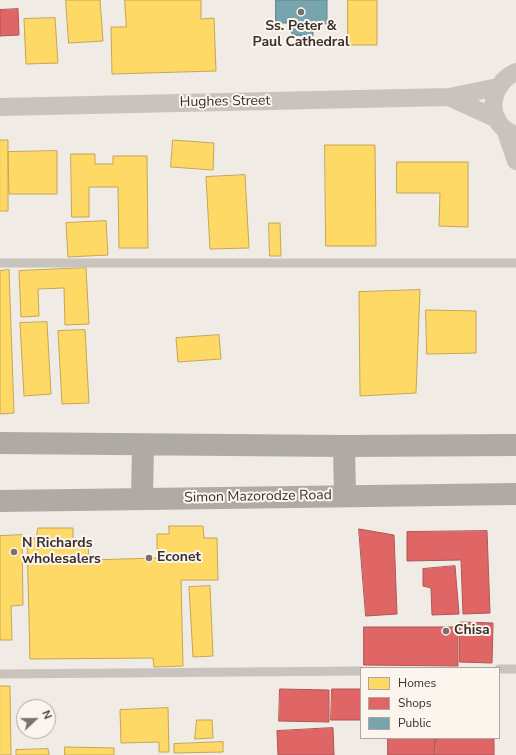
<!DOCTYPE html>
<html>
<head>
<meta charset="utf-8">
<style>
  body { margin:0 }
  #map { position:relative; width:516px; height:755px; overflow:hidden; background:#f0ebe5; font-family:"Nunito Sans",sans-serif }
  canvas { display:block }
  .legend { position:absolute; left:360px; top:667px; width:140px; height:72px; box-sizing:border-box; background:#fbf5ee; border:1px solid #aea6a0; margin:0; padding:5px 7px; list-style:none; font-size:12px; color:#3b302b }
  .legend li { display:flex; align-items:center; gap:8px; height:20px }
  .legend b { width:20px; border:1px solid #aea6a0 }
  .north { position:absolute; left:16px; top:699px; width:40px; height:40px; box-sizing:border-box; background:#fbf5ee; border:1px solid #aea6a0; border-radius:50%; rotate:68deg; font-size:11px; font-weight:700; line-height:16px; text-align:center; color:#3b302b }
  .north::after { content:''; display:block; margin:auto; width:14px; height:18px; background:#7a716c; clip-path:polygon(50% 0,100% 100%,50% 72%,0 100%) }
</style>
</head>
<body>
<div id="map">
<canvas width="516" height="755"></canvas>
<ul class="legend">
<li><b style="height:11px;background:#ffd966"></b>Homes</li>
<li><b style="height:11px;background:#e06666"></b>Shops</li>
<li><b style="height:11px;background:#76a5af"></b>Public</li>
</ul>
<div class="north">N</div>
</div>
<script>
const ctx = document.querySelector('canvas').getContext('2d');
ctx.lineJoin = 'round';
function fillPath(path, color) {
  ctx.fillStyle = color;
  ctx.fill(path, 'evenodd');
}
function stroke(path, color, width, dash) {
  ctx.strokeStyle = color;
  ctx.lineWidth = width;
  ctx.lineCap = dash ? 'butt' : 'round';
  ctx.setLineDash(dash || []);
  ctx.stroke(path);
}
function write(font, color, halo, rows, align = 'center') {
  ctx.font = font + ' "Nunito Sans",sans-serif';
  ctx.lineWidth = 4;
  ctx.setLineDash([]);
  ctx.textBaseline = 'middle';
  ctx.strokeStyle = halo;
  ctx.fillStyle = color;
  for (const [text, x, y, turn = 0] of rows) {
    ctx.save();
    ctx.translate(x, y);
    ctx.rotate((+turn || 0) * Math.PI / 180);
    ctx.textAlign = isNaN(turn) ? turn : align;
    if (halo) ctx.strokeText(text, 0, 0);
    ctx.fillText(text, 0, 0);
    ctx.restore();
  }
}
const homes = new Path2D(`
  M66,0H100L103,41L69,43Z
  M125,0H201V19L214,18L216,71L112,74L111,27H126Z
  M348,0H377V45H348Z
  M55,18L58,63L26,64L24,19Z
  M0,140H8V211H0Z
  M173,140L214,143L213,170L171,167Z
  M325,145H375L376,246H326Z
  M57,151V194H9L8,152Z
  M71,154H95V164H113V156H147L148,248H119L118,187H89V217H72Z
  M397,162H468V227L439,226L440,193H397Z
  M245,175L249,248L210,249L206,177Z
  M106,221L108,255L68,257L66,223Z
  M269,223H280L281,256H270Z
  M86,268L89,324L65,325L64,288L38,289L39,316L21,317L19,271Z
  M9,270L14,413L0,414V271Z
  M420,290L416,393L360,396L359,292Z
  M426,310L476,311V353L427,354Z
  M47,322L51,394L24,396L20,323Z
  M85,330L89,403L62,404L58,331Z
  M219,335L221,359L178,362L176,338Z
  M169,526H203L204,538H217L218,580H181L183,666L154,667L153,658L30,659L27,539L36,538L38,528H73V540H88L89,560L157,558V534H169Z
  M22,535L23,605L11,606L12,640H0V536Z
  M210,586L213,656L193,657L189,587Z
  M0,686H10L11,755H0Z
  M168,708L169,752H159V742L121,743L120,710Z
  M197,720H212L213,738L195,739Z
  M223,742V752L174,753V744Z
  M65,747L114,748V755H65Z
  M48,749L49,755H16V750Z`);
fillPath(homes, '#ffd966');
stroke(homes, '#c4a654', 1);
const shops = new Path2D(`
  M18,9L19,35L0,36V10Z
  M359,529L394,535L397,614L366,616Z
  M487,531L490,613L463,614L461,560L407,561V532Z
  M455,566L459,614L432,615L431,588L423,586V569Z
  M460,622L493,623L492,663L460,662Z
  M364,627H458V666L364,665Z
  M280,689L329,690V722L279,721Z
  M332,689H361V720H331Z
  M333,728L334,755H278L277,731Z
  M388,738H435L434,755H388Z
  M436,738H494V755H435Z`);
fillPath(shops, '#e06666');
stroke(shops, '#ae5654', 1);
const public = new Path2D(`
  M276,0H327V24L313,23V36L292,35L291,23H276Z`);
fillPath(public, '#76a5af');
stroke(public, '#648287', 1);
stroke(new Path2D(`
  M0,263H516
  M499,669H516
  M0,674L361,671`), '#c9c3be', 9);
stroke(new Path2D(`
  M516,72C488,84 484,125 516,135
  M449,97L497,119
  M0,107L449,97L498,87
  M505,129L516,161`), '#c9c3be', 18);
stroke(new Path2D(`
  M0,443L344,446L516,445
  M344,446L345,496
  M142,499L143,445
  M0,501L516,494`), '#afaaa4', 22);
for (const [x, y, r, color] of [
  [301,12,4,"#7a716c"],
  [14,552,4,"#7a716c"],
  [149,558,4,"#7a716c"],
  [446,631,4,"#7a716c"]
]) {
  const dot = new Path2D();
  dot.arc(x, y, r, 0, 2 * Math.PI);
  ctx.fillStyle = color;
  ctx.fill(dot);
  stroke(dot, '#fbf5ee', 1.5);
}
write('bold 14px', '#3b302b', '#fbf5ee', [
  ["Ss. Peter &",301,27,"center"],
  ["Paul Cathedral",301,43,"center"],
  ["N Richards",22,544],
  ["wholesalers",22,560],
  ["Econet",157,558],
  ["Chisa",454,631]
], 'left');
write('14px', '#3b302b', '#fbf5ee', [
  ["Hughes Street",225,102,-1],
  ["Simon Mazorodze Road",258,497,-1]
]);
</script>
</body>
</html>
